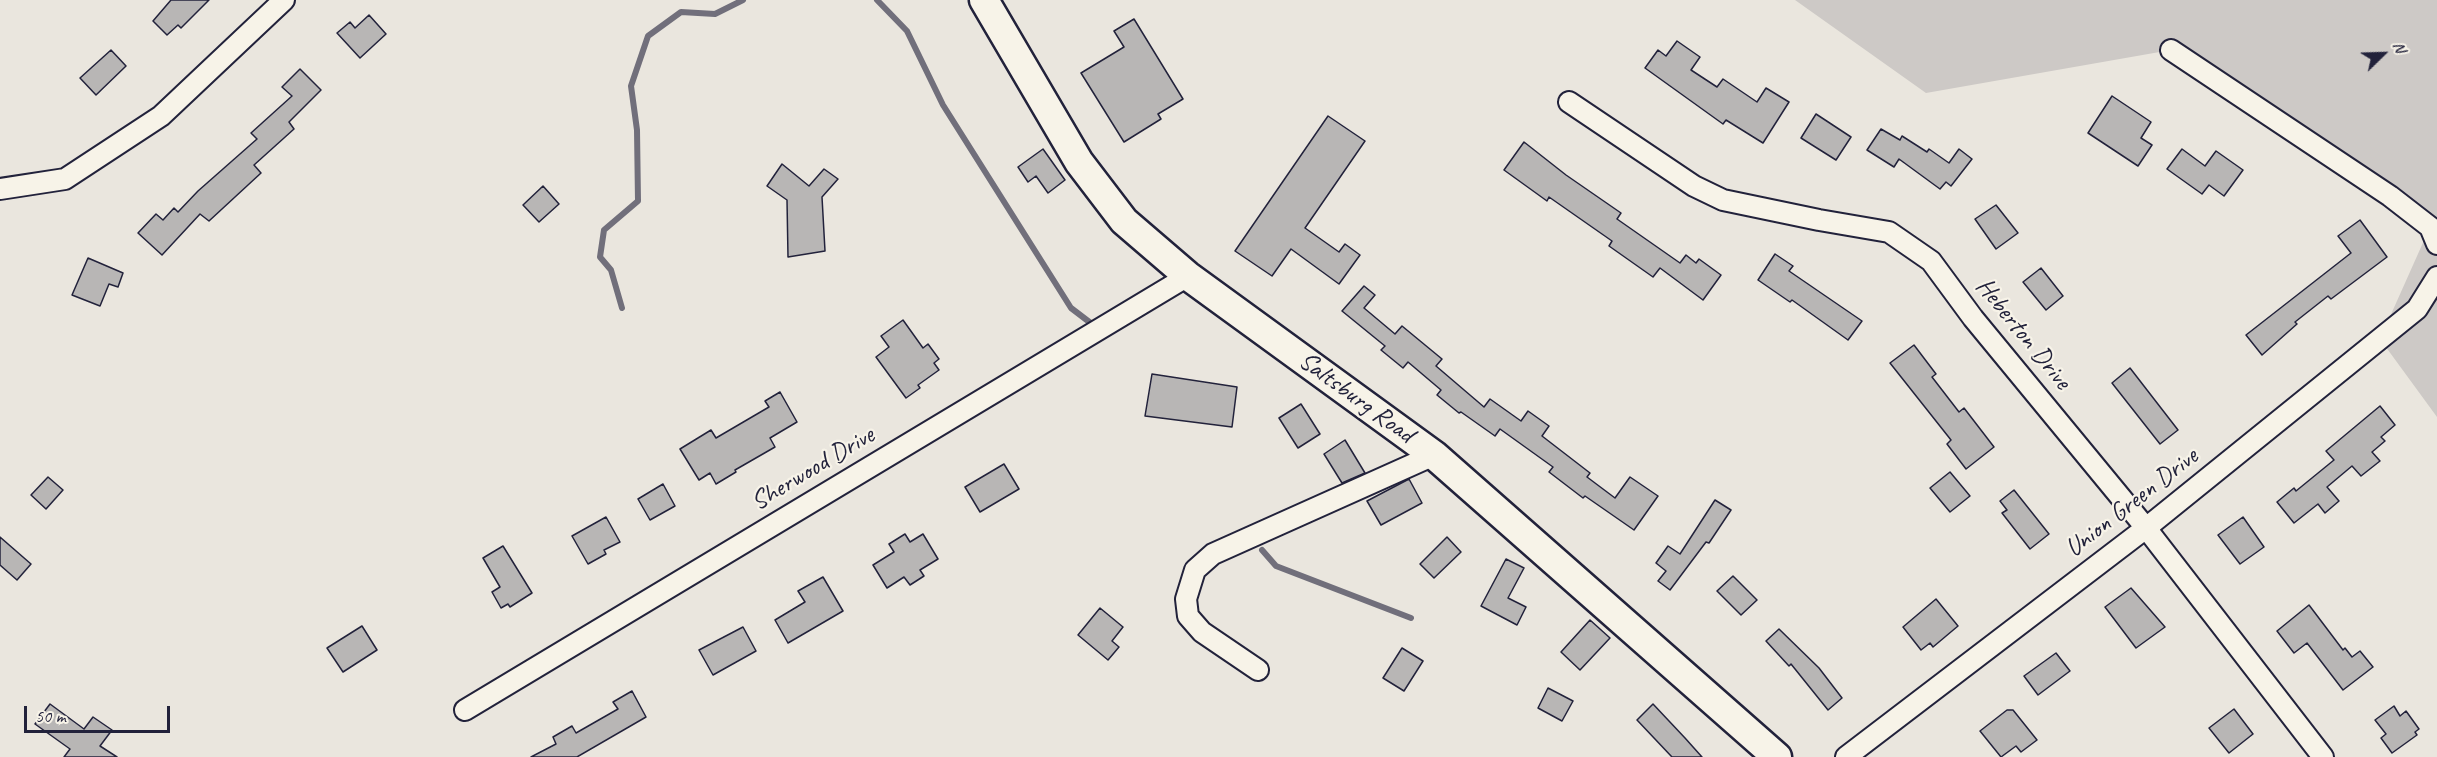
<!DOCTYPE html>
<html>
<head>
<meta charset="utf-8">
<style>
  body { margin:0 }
  #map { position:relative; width:2437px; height:757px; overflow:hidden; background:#eae6de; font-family:Caveat,sans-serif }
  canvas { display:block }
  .north { position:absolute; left:2353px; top:24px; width:60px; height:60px; -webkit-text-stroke:4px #f7f3e8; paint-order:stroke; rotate:67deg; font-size:16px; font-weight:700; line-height:24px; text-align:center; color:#22223b }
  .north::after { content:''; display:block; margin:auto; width:21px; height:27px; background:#22223b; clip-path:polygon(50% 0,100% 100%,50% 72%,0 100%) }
  .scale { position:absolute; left:24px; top:706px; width:146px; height:27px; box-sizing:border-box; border:3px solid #22223b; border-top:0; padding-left:8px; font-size:18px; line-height:21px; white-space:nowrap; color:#22223b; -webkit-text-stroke:4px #f7f3e8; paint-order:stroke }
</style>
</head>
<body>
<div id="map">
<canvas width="2437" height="757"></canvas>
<div class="north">N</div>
<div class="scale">50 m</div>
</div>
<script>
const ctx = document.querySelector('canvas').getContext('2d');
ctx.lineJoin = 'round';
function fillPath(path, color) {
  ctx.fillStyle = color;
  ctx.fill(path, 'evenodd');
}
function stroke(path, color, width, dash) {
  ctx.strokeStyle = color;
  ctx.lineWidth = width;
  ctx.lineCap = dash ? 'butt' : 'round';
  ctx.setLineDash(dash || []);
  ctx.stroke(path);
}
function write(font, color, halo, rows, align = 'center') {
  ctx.font = font + ' Caveat,sans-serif';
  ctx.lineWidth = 4.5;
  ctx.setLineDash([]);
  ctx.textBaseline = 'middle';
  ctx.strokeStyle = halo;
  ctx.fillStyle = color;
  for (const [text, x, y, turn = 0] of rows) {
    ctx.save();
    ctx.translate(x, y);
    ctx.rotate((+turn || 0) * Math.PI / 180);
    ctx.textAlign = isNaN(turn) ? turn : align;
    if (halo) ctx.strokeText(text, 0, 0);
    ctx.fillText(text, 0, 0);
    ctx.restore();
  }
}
fillPath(new Path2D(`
  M1795,0H2437V417L2380,339L2430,227L2171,50L1926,93Z`), '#cdc9c6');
stroke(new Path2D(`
  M877,0L907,31L943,105L1071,308L1092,324
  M622,308L611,270L600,257L604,230L638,201L637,130L631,86L648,36L681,12L715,14L743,0
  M1262,550L1276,566L1411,618`), '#716f7b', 6);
const building = new Path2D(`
  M171,0H209L181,28L178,25L167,35L153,21Z
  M369,15L386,34L360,58L337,33L350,22L355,28Z
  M1134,19L1183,99L1158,114L1161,119L1124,142L1081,73L1124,47L1114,31Z
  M1677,41L1700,57L1691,70L1717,87L1723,79L1757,102L1766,88L1789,102L1763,143L1726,120L1723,124L1645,68L1658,50L1666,56Z
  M111,50L126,66L96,95L80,78Z
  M300,69L321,90L289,122L294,129L254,165L261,173L209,221L200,214L162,255L138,233L156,214L163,220L174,208L178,212L198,191L257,139L251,133L292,96L282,87Z
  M2112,96L2151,122L2141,138L2152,145L2138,166L2088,133Z
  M1816,114L1851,137L1836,160L1801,138Z
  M1328,116L1365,141L1305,228L1339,252L1345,244L1360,255L1339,284L1291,249L1272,276L1235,251Z
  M1881,129L1900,140L1902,136L1927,152L1929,149L1949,163L1959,149L1972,159L1951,186L1946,182L1940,189L1899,159L1894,167L1867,150Z
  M1524,142L1566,175L1621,213L1617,219L1680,263L1686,255L1696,263L1699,259L1721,275L1703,300L1660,268L1653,277L1609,246L1612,241L1549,197L1547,201L1504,170Z
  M1043,149L1065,180L1048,193L1036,176L1028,182L1018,167Z
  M2182,149L2205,166L2216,151L2243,170L2224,196L2209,185L2202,194L2167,169Z
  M782,164L809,186L824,169L838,179L822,197L825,251L788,257L787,200L767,186Z
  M543,186L559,204L539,222L523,205Z
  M1996,205L2018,233L1996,249L1975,219Z
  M2360,220L2387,257L2331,299L2328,296L2295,322L2297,324L2262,355L2246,335L2351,253L2338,236Z
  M1775,254L1793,266L1789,271L1862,321L1848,340L1792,300L1790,302L1758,280Z
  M88,258L123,273L118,287L109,284L100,306L72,295Z
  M2041,268L2063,296L2046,310L2023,282Z
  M1364,286L1375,295L1364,308L1395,334L1402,326L1442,359L1436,366L1484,407L1490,399L1521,421L1528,411L1549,426L1542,436L1590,473L1587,477L1615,498L1630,477L1658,496L1634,530L1585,496L1583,498L1549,472L1553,467L1500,429L1495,436L1461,412L1459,413L1437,395L1441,390L1408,362L1403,368L1381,350L1385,346L1342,311Z
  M903,320L923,348L928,344L939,359L934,363L939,370L918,385L920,388L906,398L876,357L889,347L881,336Z
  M1914,345L1936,374L1932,377L1959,412L1964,408L1994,447L1966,469L1947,444L1951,440L1890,363Z
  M2130,368L2178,430L2160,444L2112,383Z
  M1152,374L1237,387L1232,427L1145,416Z
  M780,392L797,422L770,438L775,447L735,470L736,472L716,484L710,473L699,480L680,449L711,430L716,438L769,407L765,401Z
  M1301,404L1320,434L1298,448L1279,418Z
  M2380,406L2395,425L2381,437L2385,441L2372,452L2380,461L2361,476L2352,466L2327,487L2339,501L2325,513L2318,504L2294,523L2277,502L2294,488L2296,491L2334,460L2326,451Z
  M1345,440L1365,473L1342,483L1324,454Z
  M1004,464L1019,489L980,512L965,487Z
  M1950,472L1970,496L1950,512L1930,488Z
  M48,477L63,490L46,509L31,495Z
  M1409,479L1422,503L1381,525L1367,501Z
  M663,484L675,506L650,520L638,499Z
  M2014,490L2049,534L2030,549L2002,513L2007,510L2000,501Z
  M1715,500L1731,510L1709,543L1706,542L1670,590L1658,581L1666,571L1656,563L1668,546L1680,554Z
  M606,517L620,542L604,550L606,554L588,564L572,536Z
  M2243,517L2264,547L2240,564L2218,535Z
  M905,534L910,542L923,534L938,559L920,570L924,576L910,585L904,577L887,588L873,565L894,552L889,544Z
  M0,537L31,564L17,580L0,565Z
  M1447,537L1461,552L1434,578L1420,564Z
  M503,546L532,593L510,607L508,604L501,608L492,592L500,587L483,558Z
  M1506,559L1524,568L1508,598L1526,607L1517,625L1481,606Z
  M1733,576L1757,600L1741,615L1717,591Z
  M823,577L843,611L788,643L775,620L805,602L798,591Z
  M2131,588L2165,627L2136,648L2105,607Z
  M1936,599L1958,626L1933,647L1930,643L1921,650L1903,627Z
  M2309,605L2343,650L2345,648L2352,657L2360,651L2373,667L2343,690L2307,643L2294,653L2277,631Z
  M1100,608L1123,627L1112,641L1119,647L1108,660L1078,635Z
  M1590,620L1610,638L1580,670L1561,652Z
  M362,626L377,650L343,672L327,648Z
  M743,627L756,651L713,675L699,650Z
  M1779,629L1819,668L1842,698L1828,710L1791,664L1789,666L1766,641Z
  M1402,648L1423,661L1404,691L1383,678Z
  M2056,653L2070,671L2038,695L2024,676Z
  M1548,688L1573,701L1562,721L1538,708Z
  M632,691L646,717L577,757H531L556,744L553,737L572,726L576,733L618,709L613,702Z
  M50,704L84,729L93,717L112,730L100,746L117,757H64L70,749L35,724Z
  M1653,704L1685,738L1702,757H1672L1637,720Z
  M2394,706L2400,716L2406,711L2419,729L2415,732L2417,735L2392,753L2381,738L2386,734L2375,720Z
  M2234,709L2253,734L2229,753L2209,728Z
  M2007,710H2013L2037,740L2021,752L2016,746L2001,757L1980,731Z`);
fillPath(building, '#b8b6b5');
stroke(building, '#22223b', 1.5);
const street = new Path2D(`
  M2171,50L2390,196L2430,227L2437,244
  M1569,102L1694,186L1723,200L1819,220L1889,232L1931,261L1973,318L2146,528L2323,757
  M0,189L65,179L161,116L284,0
  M1258,670L1202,632L1188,616L1186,599L1195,570L1213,554L1434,455
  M465,710L1188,276
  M1846,757L2146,528L2417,309L2437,277`);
const secondary = new Path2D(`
  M984,0L1079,162L1124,221L1188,276L1434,455L1777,757`);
stroke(street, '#22223b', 24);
stroke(secondary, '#22223b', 33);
stroke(street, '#f7f3e8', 20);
stroke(secondary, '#f7f3e8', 28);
write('26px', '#22223b', '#f7f3e8', [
  ["Heberton Drive",2023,334,51],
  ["Saltsburg Road",1356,398,36],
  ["Sherwood Drive",813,469,-31],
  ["Union Green Drive",2132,503,-38]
]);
</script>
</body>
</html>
